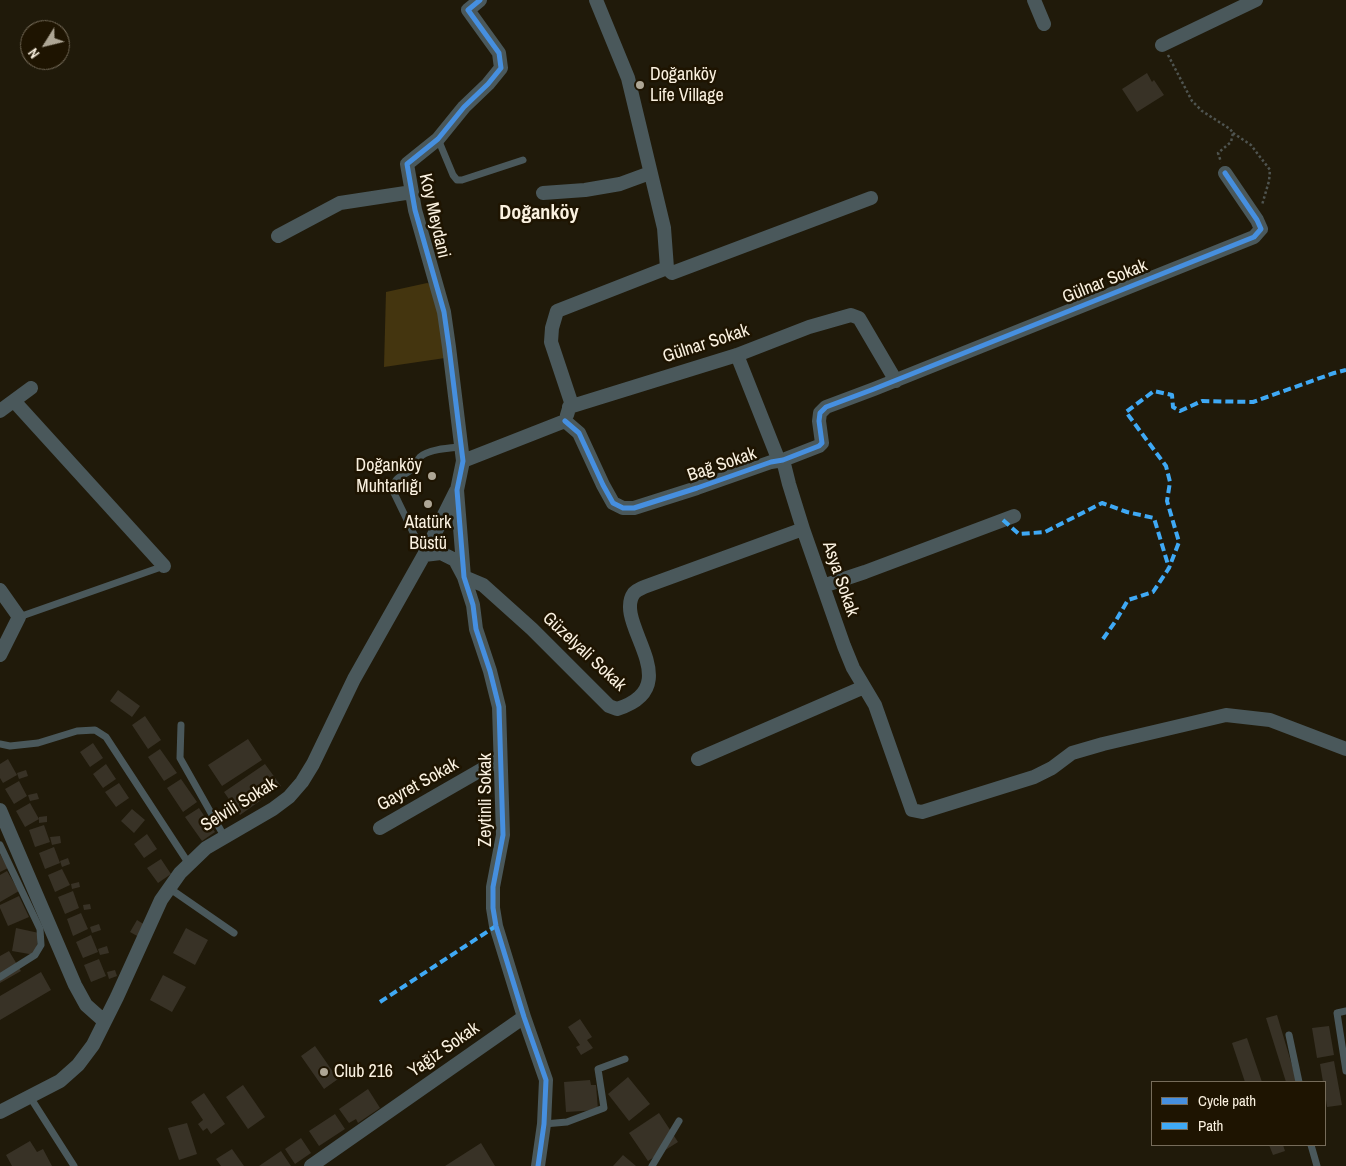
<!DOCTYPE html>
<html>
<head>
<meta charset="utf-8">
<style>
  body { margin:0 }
  #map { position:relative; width:1346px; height:1166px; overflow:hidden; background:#201a0a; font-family:"Archivo Narrow",sans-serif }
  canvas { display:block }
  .legend { position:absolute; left:1151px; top:1081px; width:175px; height:65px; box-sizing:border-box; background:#1e1401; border:1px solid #766c5a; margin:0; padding:6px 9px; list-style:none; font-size:15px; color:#faf1e0 }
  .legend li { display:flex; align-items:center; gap:10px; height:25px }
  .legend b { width:25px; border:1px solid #766c5a }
  .north { position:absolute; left:20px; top:20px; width:50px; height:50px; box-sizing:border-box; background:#1e1401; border:1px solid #766c5a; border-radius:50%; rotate:234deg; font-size:14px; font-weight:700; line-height:20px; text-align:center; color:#faf1e0 }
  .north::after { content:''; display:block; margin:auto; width:18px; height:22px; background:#aea695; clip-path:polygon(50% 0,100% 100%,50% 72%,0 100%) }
</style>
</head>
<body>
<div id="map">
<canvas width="1346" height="1166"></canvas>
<ul class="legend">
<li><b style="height:6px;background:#468fdf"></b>Cycle path</li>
<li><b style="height:6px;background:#3fa9f5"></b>Path</li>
</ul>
<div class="north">N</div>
</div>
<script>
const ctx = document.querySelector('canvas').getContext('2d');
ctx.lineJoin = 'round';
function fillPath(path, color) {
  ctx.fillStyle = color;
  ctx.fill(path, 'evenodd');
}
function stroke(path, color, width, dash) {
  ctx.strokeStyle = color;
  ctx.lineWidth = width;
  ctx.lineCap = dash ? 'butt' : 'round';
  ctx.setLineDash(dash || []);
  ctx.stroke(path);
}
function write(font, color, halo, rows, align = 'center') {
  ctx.font = font + ' "Archivo Narrow",sans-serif';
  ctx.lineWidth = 5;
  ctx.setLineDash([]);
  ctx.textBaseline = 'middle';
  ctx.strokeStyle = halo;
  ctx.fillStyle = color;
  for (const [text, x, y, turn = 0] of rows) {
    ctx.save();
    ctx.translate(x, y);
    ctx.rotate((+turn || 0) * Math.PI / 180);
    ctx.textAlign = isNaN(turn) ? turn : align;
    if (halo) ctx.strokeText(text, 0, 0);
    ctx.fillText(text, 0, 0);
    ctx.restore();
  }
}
fillPath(new Path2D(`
  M427,283L434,285L445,358L384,367L386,292Z`), '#44350f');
fillPath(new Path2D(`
  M1147,73L1152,82L1154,80L1164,95L1137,112L1122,89Z
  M118,690L140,706L132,717L110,701Z
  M145,716L161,740L148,749L132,725Z
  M248,739L262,760L222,786L208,765Z
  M93,743L103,758L90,767L80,752Z
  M160,749L177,773L164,781L148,757Z
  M8,759L17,775L3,783L0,778V764Z
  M106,764L116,779L103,788L93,774Z
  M265,764L281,786L240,815L224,792Z
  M26,770L28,776L19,779L17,773Z
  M181,779L197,802L183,812L167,788Z
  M19,781L27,796L14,804L5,789Z
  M119,783L129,798L116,807L105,792Z
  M37,793L39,799L30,801L28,795Z
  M30,803L39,819L25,827L16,811Z
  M199,808L215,832L202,841L185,817Z
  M132,809L145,820L134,833L121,821Z
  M47,816V822L39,823V817Z
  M44,825L50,842L35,847L29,830Z
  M147,834L157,849L144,858L134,844Z
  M60,836L61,843L52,845L50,837Z
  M54,847L60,863L45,869L39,853Z
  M0,854L8,868L0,872Z
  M68,858L70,864L62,867L60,861Z
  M161,859L171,874L158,883L147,868Z
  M62,869L70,885L55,892L48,875Z
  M7,871L19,891L0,902V875Z
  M79,882L80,887L72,889L71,884Z
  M73,891L79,908L65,914L58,897Z
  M19,896L29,917L8,926L0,908V905Z
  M90,904L91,909L84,910L83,905Z
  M81,913L88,929L73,936L67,919Z
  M137,920L145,925L139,937L130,932Z
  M99,924L101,930L92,933L90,927Z
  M16,928L39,933L35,955L12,951Z
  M186,928L208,940L195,965L173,953Z
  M91,935L98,952L83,958L76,942Z
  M107,946L109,953L100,955L98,949Z
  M9,951L21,971L0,983V956Z
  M99,959L106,976L91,982L84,965Z
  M115,970L117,976L109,979L107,972Z
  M41,972L51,990L0,1020V996Z
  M163,975L186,987L172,1012L150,1000Z
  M1277,1015L1297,1082H1286L1266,1018Z
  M580,1019L592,1037L587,1040L593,1048L581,1055L576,1047L580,1045L568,1027Z
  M1329,1026L1334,1055L1317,1058L1312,1028Z
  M1247,1038L1262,1082H1245L1232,1043Z
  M315,1046L338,1079L324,1089L301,1056Z
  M1334,1061L1342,1105L1327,1107L1325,1093V1082H1323L1320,1064Z
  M628,1077L650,1104L629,1121L608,1094Z
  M590,1080L591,1085H596L598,1110L566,1112L564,1082Z
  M243,1085L265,1117L248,1129L226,1097Z
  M368,1089L380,1108L358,1123L356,1119L349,1123L339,1109Z
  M204,1093L225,1124L211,1134L207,1128L203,1131L198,1124L203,1120L191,1102Z
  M659,1113L678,1142L648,1161L629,1133Z
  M335,1114L345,1129L319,1146L309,1131Z
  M187,1123L197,1154L179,1160L168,1128Z
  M301,1138L311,1153L295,1164L285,1149Z
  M30,1141L37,1152L43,1149L52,1166H12L6,1155Z
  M481,1143L495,1166H445Z
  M1269,1145H1283L1285,1151L1273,1155Z
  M232,1149L244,1166H221L216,1159Z
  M281,1151L291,1166H259Z
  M623,1155L636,1166H613Z`), '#383226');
stroke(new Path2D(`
  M1168,55L1192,101L1202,111L1230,129L1233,133L1231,142L1218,153L1221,162
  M1233,133L1251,145L1270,170L1269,181L1262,205`), '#4f5450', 2.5, [2.5, 2.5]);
stroke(new Path2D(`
  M438,139L453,175L457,180H462L523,160
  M424,555L394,493C392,476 401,478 411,470C416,467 416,461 420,457C428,449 450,448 461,447
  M19,617L164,566
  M181,725L180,758L224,836
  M0,744L10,746L38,743L77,731L95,730L106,737L189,864
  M0,845L40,929L41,945L35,955L0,977
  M169,888L234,933
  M1346,1011L1337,1013L1346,1071
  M1289,1035L1299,1082
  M30,1097L74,1166
  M544,1124L567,1122L604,1108L598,1069L625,1059
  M1311,1145L1317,1166
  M652,1166L679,1121`), '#4a585b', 7);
stroke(new Path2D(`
  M480,0L468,10L499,53L501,68L488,84L464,107L438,139L407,164L415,210L444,312L449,347L463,461L457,490L464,577L473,605L476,629L490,671L499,707L503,835L493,887V908L496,926L524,1017L546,1080L544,1124L538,1166
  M596,0L628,78L664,228L667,268L672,273L871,198
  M1034,0L1044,24
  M1162,45L1256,0
  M543,193L585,190L620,184L650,173
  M278,236L340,203L412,192
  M737,355L779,461
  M14,401L164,566
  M569,407L737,355L809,327L851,315L859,318L896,381
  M0,411L31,388
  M567,415L571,402L551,342L552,328L557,311L667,268
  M565,421L579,433L603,485L613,503L623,508H634L697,488L771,462L783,460L819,446L822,443L819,421L820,413L826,407L874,389L1254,237L1261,229L1257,220L1225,173
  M783,460L789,484L803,529L844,646L853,668L875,705L912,810L922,812L1034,777L1052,768L1072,753L1103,744L1226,715L1270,720L1346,749
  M463,461L565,421
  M424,555L441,553L455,560L464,577L483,585L532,629L609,706L617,709C690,686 612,623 634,593C637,590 640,589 644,587L803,529
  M823,586L865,572L1014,516
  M0,590L19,617L0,655
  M698,759L864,687
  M0,810L75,985L86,1005L104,1021
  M380,828L500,759
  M0,1112L60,1081L78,1065L93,1045L117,997L161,900L180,873L206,848L273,809L289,797L302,782L313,764L354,679L424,555L456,491
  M311,1166L524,1017`), '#4a585b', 14);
stroke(new Path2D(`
  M1003,520L1019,534L1045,532L1102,503L1127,512L1154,518L1169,568
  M1103,639L1115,622L1128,600L1153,592L1169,568L1179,542L1167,501L1170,482L1166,466L1126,412L1154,391L1172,395L1173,407L1180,411L1202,401L1253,402L1334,373L1346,370
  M380,1002L496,926`), '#3fa9f5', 4, [8, 4]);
stroke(new Path2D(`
  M480,0L468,10L499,53L501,68L488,84L464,107L438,139L407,164L415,210L444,312L449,347L463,461L457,490L464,577L473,605L476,629L490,671L499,707L503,835L493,887V908L496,926L524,1017L546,1080L544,1124L538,1166
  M565,421L579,433L603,485L613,503L623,508H634L697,488L771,462L783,460L819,446L822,443L819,421L820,413L826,407L874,389L1254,237L1261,229L1257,220L1225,173`), '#468fdf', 5);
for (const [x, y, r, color] of [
  [640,85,5,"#aea695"],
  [432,476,5,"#aea695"],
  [428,504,5,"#aea695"],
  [324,1072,5,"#aea695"]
]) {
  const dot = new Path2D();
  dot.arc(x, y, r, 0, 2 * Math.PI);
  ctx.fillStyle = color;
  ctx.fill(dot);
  stroke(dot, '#1e1401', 2);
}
write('18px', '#faf1e0', '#1e1401', [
  ["Doğanköy",650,75],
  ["Life Village",650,96],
  ["Doğanköy",422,466,"right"],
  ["Muhtarlığı",422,487,"right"],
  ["Atatürk",428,523,"center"],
  ["Büstü",428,544,"center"],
  ["Club 216",334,1072]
], 'left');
write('18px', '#faf1e0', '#1e1401', [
  ["Koy Meydani",434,216,77],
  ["Gülnar Sokak",1105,282,-22],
  ["Gülnar Sokak",706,344,-18],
  ["Bağ Sokak",722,465,-19],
  ["Asya Sokak",840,579,71],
  ["Güzelyali Sokak",584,652,43],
  ["Gayret Sokak",418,785,-29],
  ["Zeytinli Sokak",486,800,-90],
  ["Selvili Sokak",239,805,-32],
  ["Yağiz Sokak",444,1050,-35]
]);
write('bold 20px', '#faf1e0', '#1e1401', [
  ["Doğanköy",539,214]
]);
</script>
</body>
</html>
